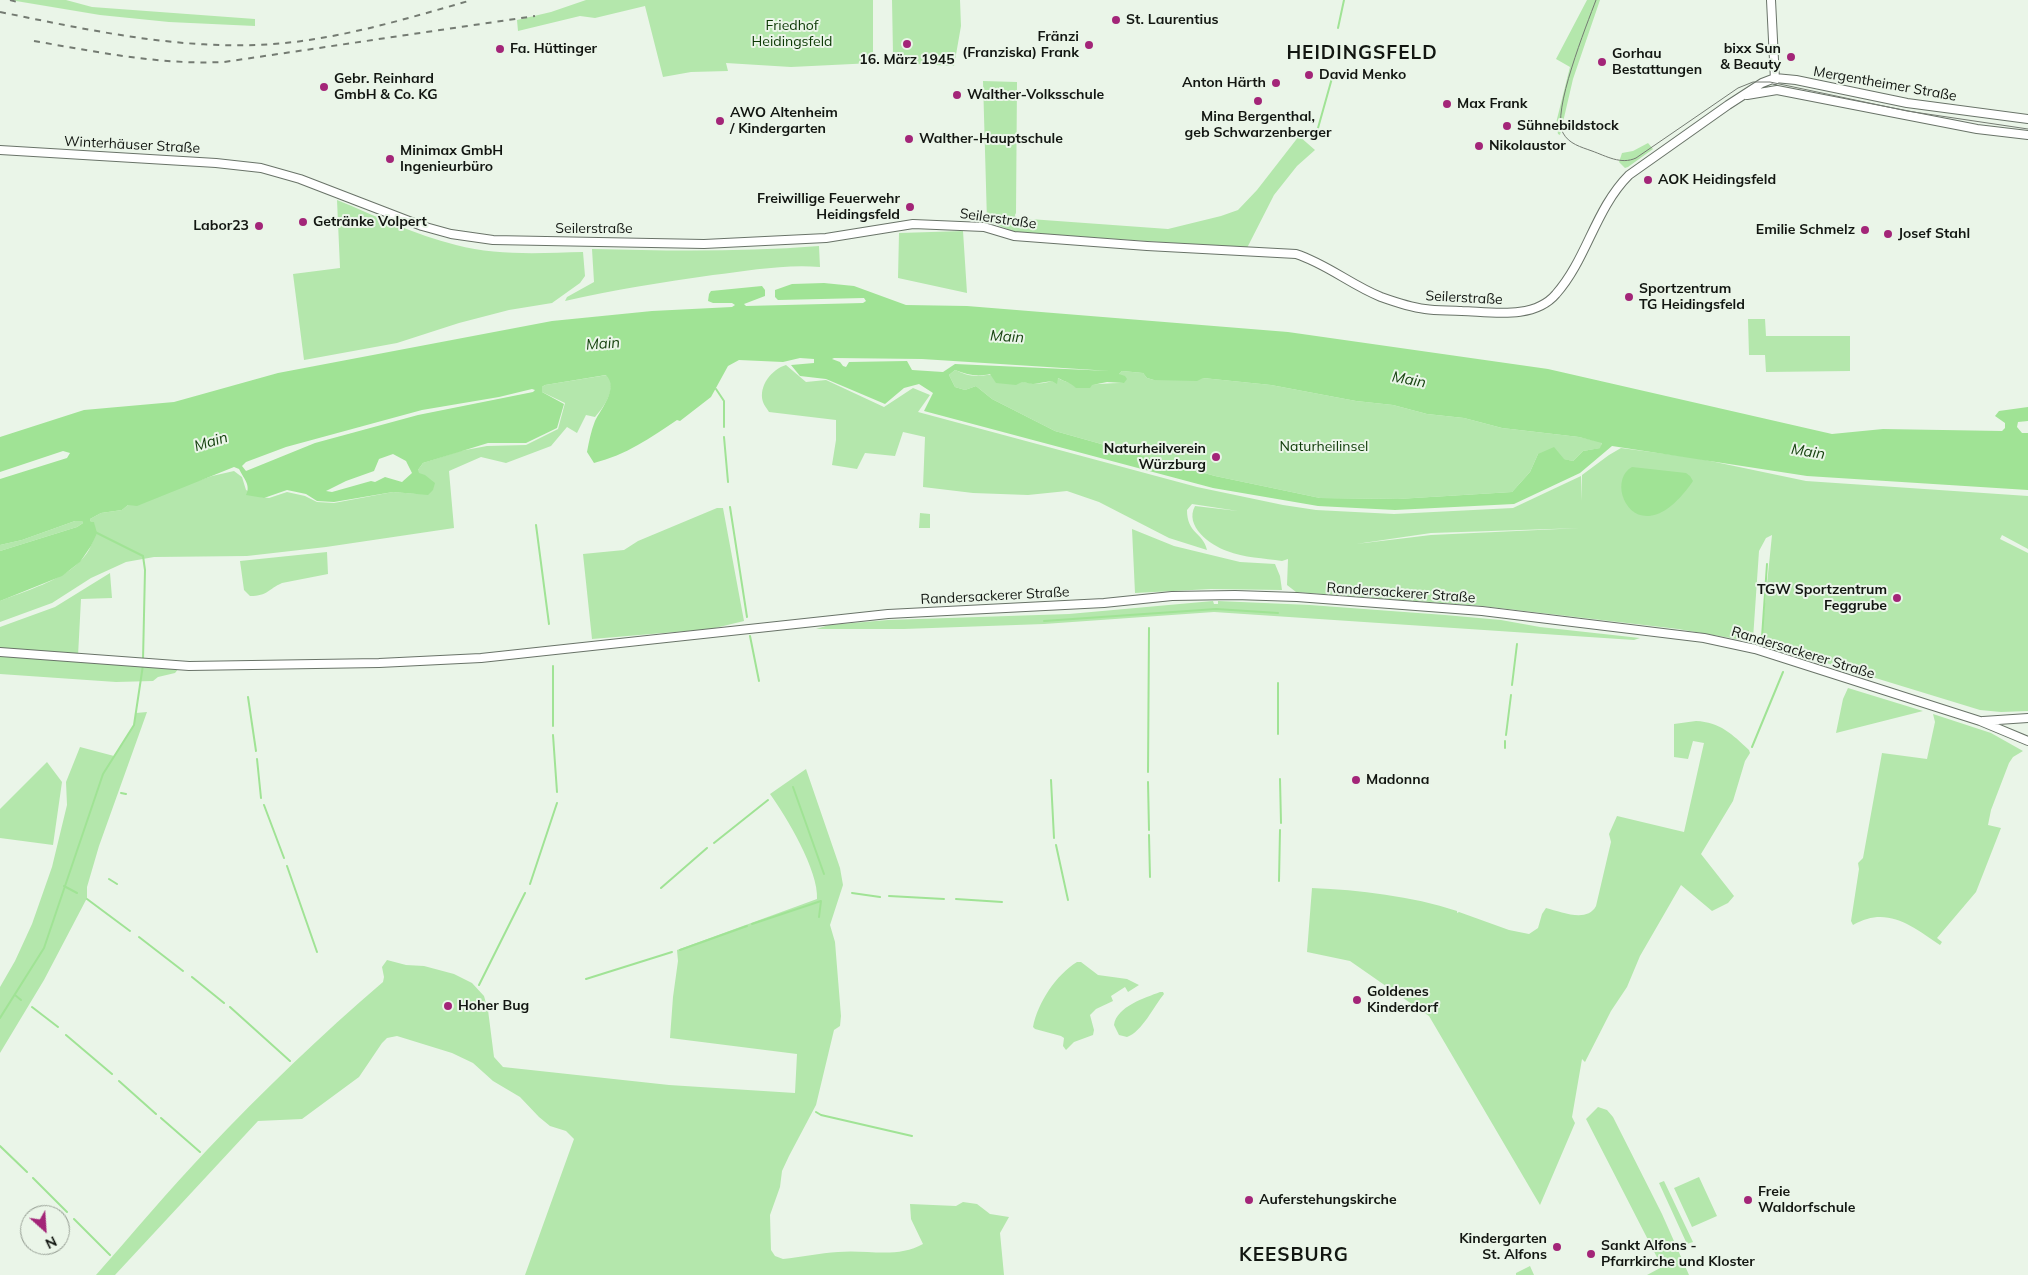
<!DOCTYPE html>
<html>
<head>
<meta charset="utf-8">
<style>
  body { margin:0 }
  #map { position:relative; width:2028px; height:1275px; overflow:hidden; background:#eaf5e8; font-family:Mulish,sans-serif }
  canvas { display:block }
  .north { position:absolute; left:20px; top:1205px; width:50px; height:50px; box-sizing:border-box; background:#eaf5e8; border:1px solid #949c92; border-radius:50%; rotate:154deg; font-size:14px; font-weight:700; line-height:20px; text-align:center; color:#121611 }
  .north::after { content:''; display:block; margin:auto; width:18px; height:22px; background:#a32578; clip-path:polygon(50% 0,100% 100%,50% 72%,0 100%) }
</style>
</head>
<body>
<div id="map">
<canvas width="2028" height="1275"></canvas>
<div class="north">N</div>
</div>
<script>
const ctx = document.querySelector('canvas').getContext('2d');
ctx.lineJoin = 'round';
function fillPath(path, color) {
  ctx.fillStyle = color;
  ctx.fill(path, 'evenodd');
}
function stroke(path, color, width, dash) {
  ctx.strokeStyle = color;
  ctx.lineWidth = width;
  ctx.lineCap = dash ? 'butt' : 'round';
  ctx.setLineDash(dash || []);
  ctx.stroke(path);
}
function write(font, color, halo, rows, align = 'center') {
  ctx.font = font + ' Mulish,sans-serif';
  ctx.lineWidth = 4;
  ctx.setLineDash([]);
  ctx.textBaseline = 'middle';
  ctx.strokeStyle = halo;
  ctx.fillStyle = color;
  for (const [text, x, y, turn = 0] of rows) {
    ctx.save();
    ctx.translate(x, y);
    ctx.rotate((+turn || 0) * Math.PI / 180);
    ctx.textAlign = isNaN(turn) ? turn : align;
    if (halo) ctx.strokeText(text, 0, 0);
    ctx.fillText(text, 0, 0);
    ctx.restore();
  }
}
fillPath(new Path2D(`
  M10,0H66L92,7L255,19V26L169,22L100,15Z
  M586,0H873V63L791,67L726,63L728,71L691,72L663,77L645,6L595,18L580,16L518,31L517,20L551,12Z
  M892,0H960L961,26L954,66L898,63L893,54Z
  M1587,0H1600L1573,79L1560,135L1558,134L1556,123L1570,67L1556,59Z
  M983,81L1017,82L1016,213L1015,215L1016,218L1168,229L1221,216L1238,210L1257,190L1299,136L1315,150L1297,166L1274,195L1247,248L1015,232L987,221Z
  M1648,143L1653,149L1628,167L1625,168L1619,162L1622,153L1633,151Z
  M337,200C376,216 415,235 456,245C497,256 542,253 583,252L585,276L580,283L552,303L509,310L459,323L397,343L304,360L293,274L340,268Z
  M963,231L967,293L898,278L899,233Z
  M819,246L820,267C784,264 748,271 713,275C663,282 613,290 565,301L567,297L594,282L592,249C669,251 742,252 819,246Z
  M1748,319H1765L1766,336H1850V371L1766,372L1765,355H1749Z
  M786,365L806,382L826,380L884,407L913,388L930,395L918,412L1197,487L1283,505L1316,510L1394,514L1513,508L1581,476V501L1582,475L1609,455L1621,448L1696,458L1806,481L2028,496V549L2002,535L2000,539L2028,553V711L2001,712L1980,710L1761,643L1772,535L1766,538L1759,551L1753,639L1748,641L1678,629L1482,606L1296,592L1287,585L1288,559L1282,561C1264,558 1244,558 1227,551C1210,545 1184,526 1195,506L1238,511L1192,504L1187,510C1187,534 1203,532 1207,550L1169,538L1099,502L1067,491L1028,495L973,493L923,487L925,437L903,432L895,456L865,453L857,469L832,465L836,440V420L769,412C767,409 764,405 763,402C758,386 772,369 786,365ZM1581,528L1431,535L1356,544L1431,533Z
  M955,370C962,373 969,376 977,376C983,376 988,374 993,375C1015,379 1037,390 1058,378C1075,389 1104,382 1124,383L1119,374L1122,371L1143,373L1147,378L1154,380L1203,378L1271,385L1356,401L1393,405L1427,414L1464,418L1502,428L1579,437L1602,442L1601,448L1583,451L1573,461L1538,454L1530,472L1512,492L1398,499L1320,498L1215,476L1055,431L992,399L976,386L965,390L955,387L949,375Z
  M607,375C618,387 604,407 595,417L586,415L577,433L567,427L551,446L506,463L481,457L449,471L454,528L326,547L247,556L154,557L126,562L91,578L52,603L0,622V601C35,587 100,571 94,523L91,522L90,519L101,513L122,510L128,505L212,476L234,471L242,477L246,490L260,497L269,498L287,492L305,496L317,502L334,503L393,492L418,494V470L423,463L460,451L487,446L526,445L558,429L565,403L542,392V387L545,385Z
  M717,508H723L744,621L711,629L592,639L583,554L624,550L638,541Z
  M920,513L930,514V528H919Z
  M75,521H82L83,523L77,527L0,551V545L22,540Z
  M1132,529L1174,546L1240,562L1275,564L1280,576L1282,590L1211,589L1135,593Z
  M327,552L328,574L282,583C268,589 268,596 250,596L244,590L240,561Z
  M110,573L112,598L81,599L78,656L0,649V627L55,607Z
  M1213,601L1214,604H1218V601L1310,605L1445,615L1501,620L1540,627L1640,638L1634,640L1214,612L1044,624L904,629H816L829,625L888,620L1069,614Z
  M0,655L179,668L175,673L158,677L153,681L116,682L0,674Z
  M1848,688L1923,711L1836,733L1843,699Z
  M147,712L99,846L87,887V898L44,980L0,1053V987L15,961L32,924L52,867L67,805L66,782L80,747L114,756L134,725L136,713Z
  M1933,714L1991,733L2023,751L2013,757L2009,763L1991,810L1988,825L2001,828L1976,892L1937,938L1942,942L1940,945C1912,926 1887,905 1853,925L1851,921L1859,869L1858,863L1863,858L1882,753L1927,759L1935,722Z
  M1696,721C1720,722 1732,734 1749,750L1750,753L1745,761L1733,801L1701,854L1734,896L1728,903L1712,911L1681,885L1640,956L1627,987L1611,1011L1585,1062L1582,1059L1572,1117L1575,1123L1540,1205L1429,1016L1350,961L1307,952L1312,888C1360,890 1411,896 1457,911V913L1459,912L1509,930L1529,934L1538,928L1542,914L1546,908C1562,912 1587,923 1596,906L1611,842L1609,834L1617,816L1684,832L1704,743L1693,741L1688,759L1674,757V724Z
  M47,762L62,782L53,845L0,838V809Z
  M806,769L840,868L843,885L830,925L835,942L841,1016L840,1026L834,1030L816,1105L789,1156L782,1171L780,1187L770,1215L771,1250L775,1256L783,1259C801,1257 820,1253 838,1252C866,1249 897,1259 923,1244L911,1219L910,1204L956,1206L963,1202L977,1204L990,1214L1009,1217L1000,1233L1004,1275H525L574,1139L566,1131L550,1126L539,1117L520,1097L493,1081L473,1063L452,1053L397,1036L387,1038L382,1043L359,1077L302,1119L258,1121L115,1275H96C133,1233 169,1190 207,1150C263,1091 321,1035 383,982L384,977L382,967L387,960L406,965L424,966L454,974L472,983L484,996L488,1010L494,1057L503,1067L669,1085L795,1093L797,1054L670,1038L673,997L678,961L677,950L817,899C819,871 786,816 770,794Z
  M1077,962H1081L1098,975L1127,979L1139,985L1128,992L1125,987L1111,996L1113,1001L1096,1009L1090,1015L1094,1030L1093,1035L1074,1042L1066,1050L1063,1046L1064,1038L1061,1036L1035,1029L1033,1027C1038,1002 1056,975 1077,962Z
  M1160,992H1163L1164,994C1154,1006 1142,1032 1127,1037L1119,1035L1114,1025C1117,1006 1145,998 1160,992Z
  M1598,1107L1607,1110L1613,1117L1662,1214L1689,1275H1647L1662,1267L1586,1119Z
  M1699,1177L1717,1216L1692,1227L1674,1188Z
  M1664,1181L1693,1242L1687,1244L1659,1183Z
  M1530,1266L1534,1275H1516V1273Z`), '#b4e7ac');
fillPath(new Path2D(`
  M824,283L854,286L906,305L967,306L1288,332L1548,369L1832,434L1883,429L2002,431L2005,428V423L1995,416L1999,411L2028,407V421L2018,422L2017,427L2022,433H2028V490L1807,476L1612,446L1580,473L1514,504L1395,510L1318,506L1213,488L924,411L933,393L919,384L904,388L885,404L826,379L800,376L791,365L814,363V359L800,358L783,362L739,360L728,366L711,397L680,421L677,420C650,438 626,455 594,463L587,452C589,441 591,431 595,421C601,409 619,388 606,375L545,385L542,387V392L564,404L557,428L526,443H488L423,463L418,470L419,473L425,475L435,483L433,490L428,495L393,492L334,502L317,501L306,494L287,490L264,498L246,495C251,485 244,479 239,469L234,467L137,506L128,505L122,510L101,513L90,519L91,522H94L97,533L91,546L80,562L62,576L0,601V551L77,527L83,523L82,521H75L22,540L0,545V479L67,458L70,453L63,451L0,472V437L84,410L174,402L278,373L552,321L652,311L732,307L735,305L732,303H713L708,301L709,294L711,291L762,286L765,290V296L744,304L746,306L863,303L866,301L864,298L778,300L775,297V290L792,284ZM834,358L922,359L1110,371L955,364L943,372L912,370L907,361L849,362L846,367L843,366L840,362L832,359ZM955,370C968,375 977,377 990,374L996,383L1016,385L1022,382L1033,384L1052,381L1057,384L1058,378C1065,382 1070,382 1076,388H1090L1092,385L1107,382L1124,383L1127,379L1125,376L1119,374L1122,371L1143,373L1147,378L1154,380L1197,381L1203,378L1271,385L1356,401L1393,405L1427,414L1464,418L1502,428L1579,437L1602,443L1600,448L1583,451L1573,461L1564,459L1554,447L1538,454L1530,472L1512,492L1398,499L1320,498L1215,476L1055,431L992,399L976,386L965,390L955,387L949,375ZM532,389L535,390L533,392L418,415L315,443L246,471L242,466L246,462L286,447L422,410L499,397ZM393,454L406,461L412,473L402,482L385,477L375,482L371,481L332,492L326,491L346,481L374,471L379,459Z
  M1632,467L1686,473L1690,476L1693,481C1639,560 1602,483 1632,467Z`), '#a0e395');
stroke(new Path2D(`
  M1338,28L1344,0
  M1318,128L1334,71
  M716,389L724,401V427
  M724,437L728,482
  M730,507L747,617
  M536,525L549,624
  M95,532L143,556L145,570L143,660
  M1767,564L1762,637L1788,650
  M1044,621L1216,609L1278,613
  M750,636L759,681
  M553,666V726
  M1278,683V734
  M1512,685L1517,644
  M248,697L256,751
  M553,735L557,792
  M1506,735L1511,695
  M1752,747L1783,672
  M1505,748V741
  M257,759L261,798
  M1148,772L1149,628
  M1280,779L1281,823
  M1051,780L1054,838
  M1148,782L1149,830
  M793,787L824,874
  M121,793L126,794
  M264,805L284,858
  M1149,835L1150,877
  M714,843L768,800
  M1056,845L1068,900
  M287,866L317,952
  M109,879L117,884
  M1279,881L1280,830
  M530,884L557,803
  M64,886L77,893
  M661,888L707,848
  M852,893L880,897
  M889,896L944,899
  M87,899L130,931
  M956,899L1002,902
  M752,924L821,901L819,917
  M139,937L183,971
  M680,950L747,926
  M192,977L224,1003
  M586,979L672,952
  M479,985L525,893
  M15,995L21,1000
  M32,1007L58,1027
  M230,1007L290,1061
  M0,1018L44,948L103,774L134,725L143,665
  M66,1035L112,1074
  M119,1081L156,1114
  M816,1112L821,1115L912,1136
  M161,1118L200,1152
  M0,1146L27,1172
  M33,1178L67,1212
  M74,1219L110,1255`), '#a0e395', 2);
const secondary = new Path2D(`
  M1771,0L1775,80
  M1747,95L1777,90L1977,129L2028,135
  M0,150L216,163L261,168L300,179L422,226L451,234L493,240L704,244L826,238L913,224L984,227L1014,236L1147,246L1296,254C1327,264 1351,285 1381,297C1395,302 1409,307 1425,309C1437,311 1450,310 1462,311C1492,312 1534,320 1556,294C1587,259 1595,209 1629,175L1728,105L1762,83L1775,78L1796,80L1907,103L2028,119
  M0,652L189,666L379,663L481,658L888,614L1104,603L1172,596L1235,595L1297,597L1482,611L1704,638L1755,649L1980,721L2028,741
  M1983,721L2028,718`);
stroke(secondary, '#697368', 10);
stroke(secondary, '#fff', 8);
stroke(new Path2D(`
  M1596,0C1587,24 1551,113 1563,133C1569,144 1581,147 1592,151C1606,156 1621,165 1636,158L1738,88L1753,82H1770L1907,111L2028,129`), '#747b72', 1);
stroke(new Path2D(`
  M10,0L17,2
  M0,12C99,32 200,55 302,41C360,33 416,16 472,0
  M34,41C97,52 160,65 224,62L535,16`), '#747b72', 2, [6, 6]);
for (const [x, y, r, color] of [
  [1116,20,5,"#a32578"],
  [907,44,5,"#a32578"],
  [1089,45,5,"#a32578"],
  [500,49,5,"#a32578"],
  [1791,57,5,"#a32578"],
  [1602,62,5,"#a32578"],
  [1309,75,5,"#a32578"],
  [1276,83,5,"#a32578"],
  [324,87,5,"#a32578"],
  [957,95,5,"#a32578"],
  [1258,101,5,"#a32578"],
  [1447,104,5,"#a32578"],
  [720,121,5,"#a32578"],
  [1507,126,5,"#a32578"],
  [909,139,5,"#a32578"],
  [1479,146,5,"#a32578"],
  [390,159,5,"#a32578"],
  [1648,180,5,"#a32578"],
  [910,207,5,"#a32578"],
  [303,222,5,"#a32578"],
  [259,226,5,"#a32578"],
  [1865,230,5,"#a32578"],
  [1888,234,5,"#a32578"],
  [1629,297,5,"#a32578"],
  [1216,457,5,"#a32578"],
  [1897,598,5,"#a32578"],
  [1356,780,5,"#a32578"],
  [1357,1000,5,"#a32578"],
  [448,1006,5,"#a32578"],
  [1249,1200,5,"#a32578"],
  [1748,1200,5,"#a32578"],
  [1557,1247,5,"#a32578"],
  [1591,1254,5,"#a32578"]
]) {
  const dot = new Path2D();
  dot.arc(x, y, r, 0, 2 * Math.PI);
  ctx.fillStyle = color;
  ctx.fill(dot);
  stroke(dot, '#eaf5e8', 2);
}
write('bold 14px', '#121611', '#eaf5e8', [
  ["St. Laurentius",1126,20],
  ["Fränzi",1079,37,"right"],
  ["(Franziska) Frank",1079,53,"right"],
  ["Fa. Hüttinger",510,49],
  ["bixx Sun",1781,49,"right"],
  ["& Beauty",1781,65,"right"],
  ["Gorhau",1612,54],
  ["Bestattungen",1612,70],
  ["16. März 1945",907,60,"center"],
  ["David Menko",1319,75],
  ["Gebr. Reinhard",334,79],
  ["GmbH & Co. KG",334,95],
  ["Anton Härth",1266,83,"right"],
  ["Walther-Volksschule",967,95],
  ["Max Frank",1457,104],
  ["AWO Altenheim",730,113],
  ["/ Kindergarten",730,129],
  ["Mina Bergenthal,",1258,117,"center"],
  ["geb Schwarzenberger",1258,133,"center"],
  ["Sühnebildstock",1517,126],
  ["Walther-Hauptschule",919,139],
  ["Nikolaustor",1489,146],
  ["Minimax GmbH",400,151],
  ["Ingenieurbüro",400,167],
  ["AOK Heidingsfeld",1658,180],
  ["Freiwillige Feuerwehr",900,199,"right"],
  ["Heidingsfeld",900,215,"right"],
  ["Getränke Volpert",313,222],
  ["Labor23",249,226,"right"],
  ["Emilie Schmelz",1855,230,"right"],
  ["Josef Stahl",1898,234],
  ["Sportzentrum",1639,289],
  ["TG Heidingsfeld",1639,305],
  ["Naturheilverein",1206,449,"right"],
  ["Würzburg",1206,465,"right"],
  ["TGW Sportzentrum",1887,590,"right"],
  ["Feggrube",1887,606,"right"],
  ["Madonna",1366,780],
  ["Goldenes",1367,992],
  ["Kinderdorf",1367,1008],
  ["Hoher Bug",458,1006],
  ["Freie",1758,1192],
  ["Waldorfschule",1758,1208],
  ["Auferstehungskirche",1259,1200],
  ["Kindergarten",1547,1239,"right"],
  ["St. Alfons",1547,1255,"right"],
  ["Sankt Alfons -",1601,1246],
  ["Pfarrkirche und Kloster",1601,1262]
], 'left');
write('14px', '#0a3703', '#eaf5e8', [
  ["Friedhof",792,26],
  ["Heidingsfeld",792,42],
  ["Naturheilinsel",1324,447]
]);
write('14px', '#121611', '#eaf5e8', [
  ["Mergentheimer Straße",1885,84,10],
  ["Winterhäuser Straße",132,145,3],
  ["Seilerstraße",998,219,8],
  ["Seilerstraße",594,229],
  ["Seilerstraße",1464,298,3],
  ["Randersackerer Straße",1401,593,4],
  ["Randersackerer Straße",995,596,-3],
  ["Randersackerer Straße",1803,653,17]
]);
write('italic 15px', '#174310', '#eaf5e8', [
  ["Main",1007,337,3],
  ["Main",603,344,-4],
  ["Main",1409,380,11],
  ["Main",211,442,-17],
  ["Main",1808,452,9]
]);
ctx.letterSpacing = '1px';
write('bold 19px', '#121611', '#eaf5e8', [
  ["HEIDINGSFELD",1362,53],
  ["KEESBURG",1294,1255]
]);
ctx.letterSpacing = '0px';
</script>
</body>
</html>
